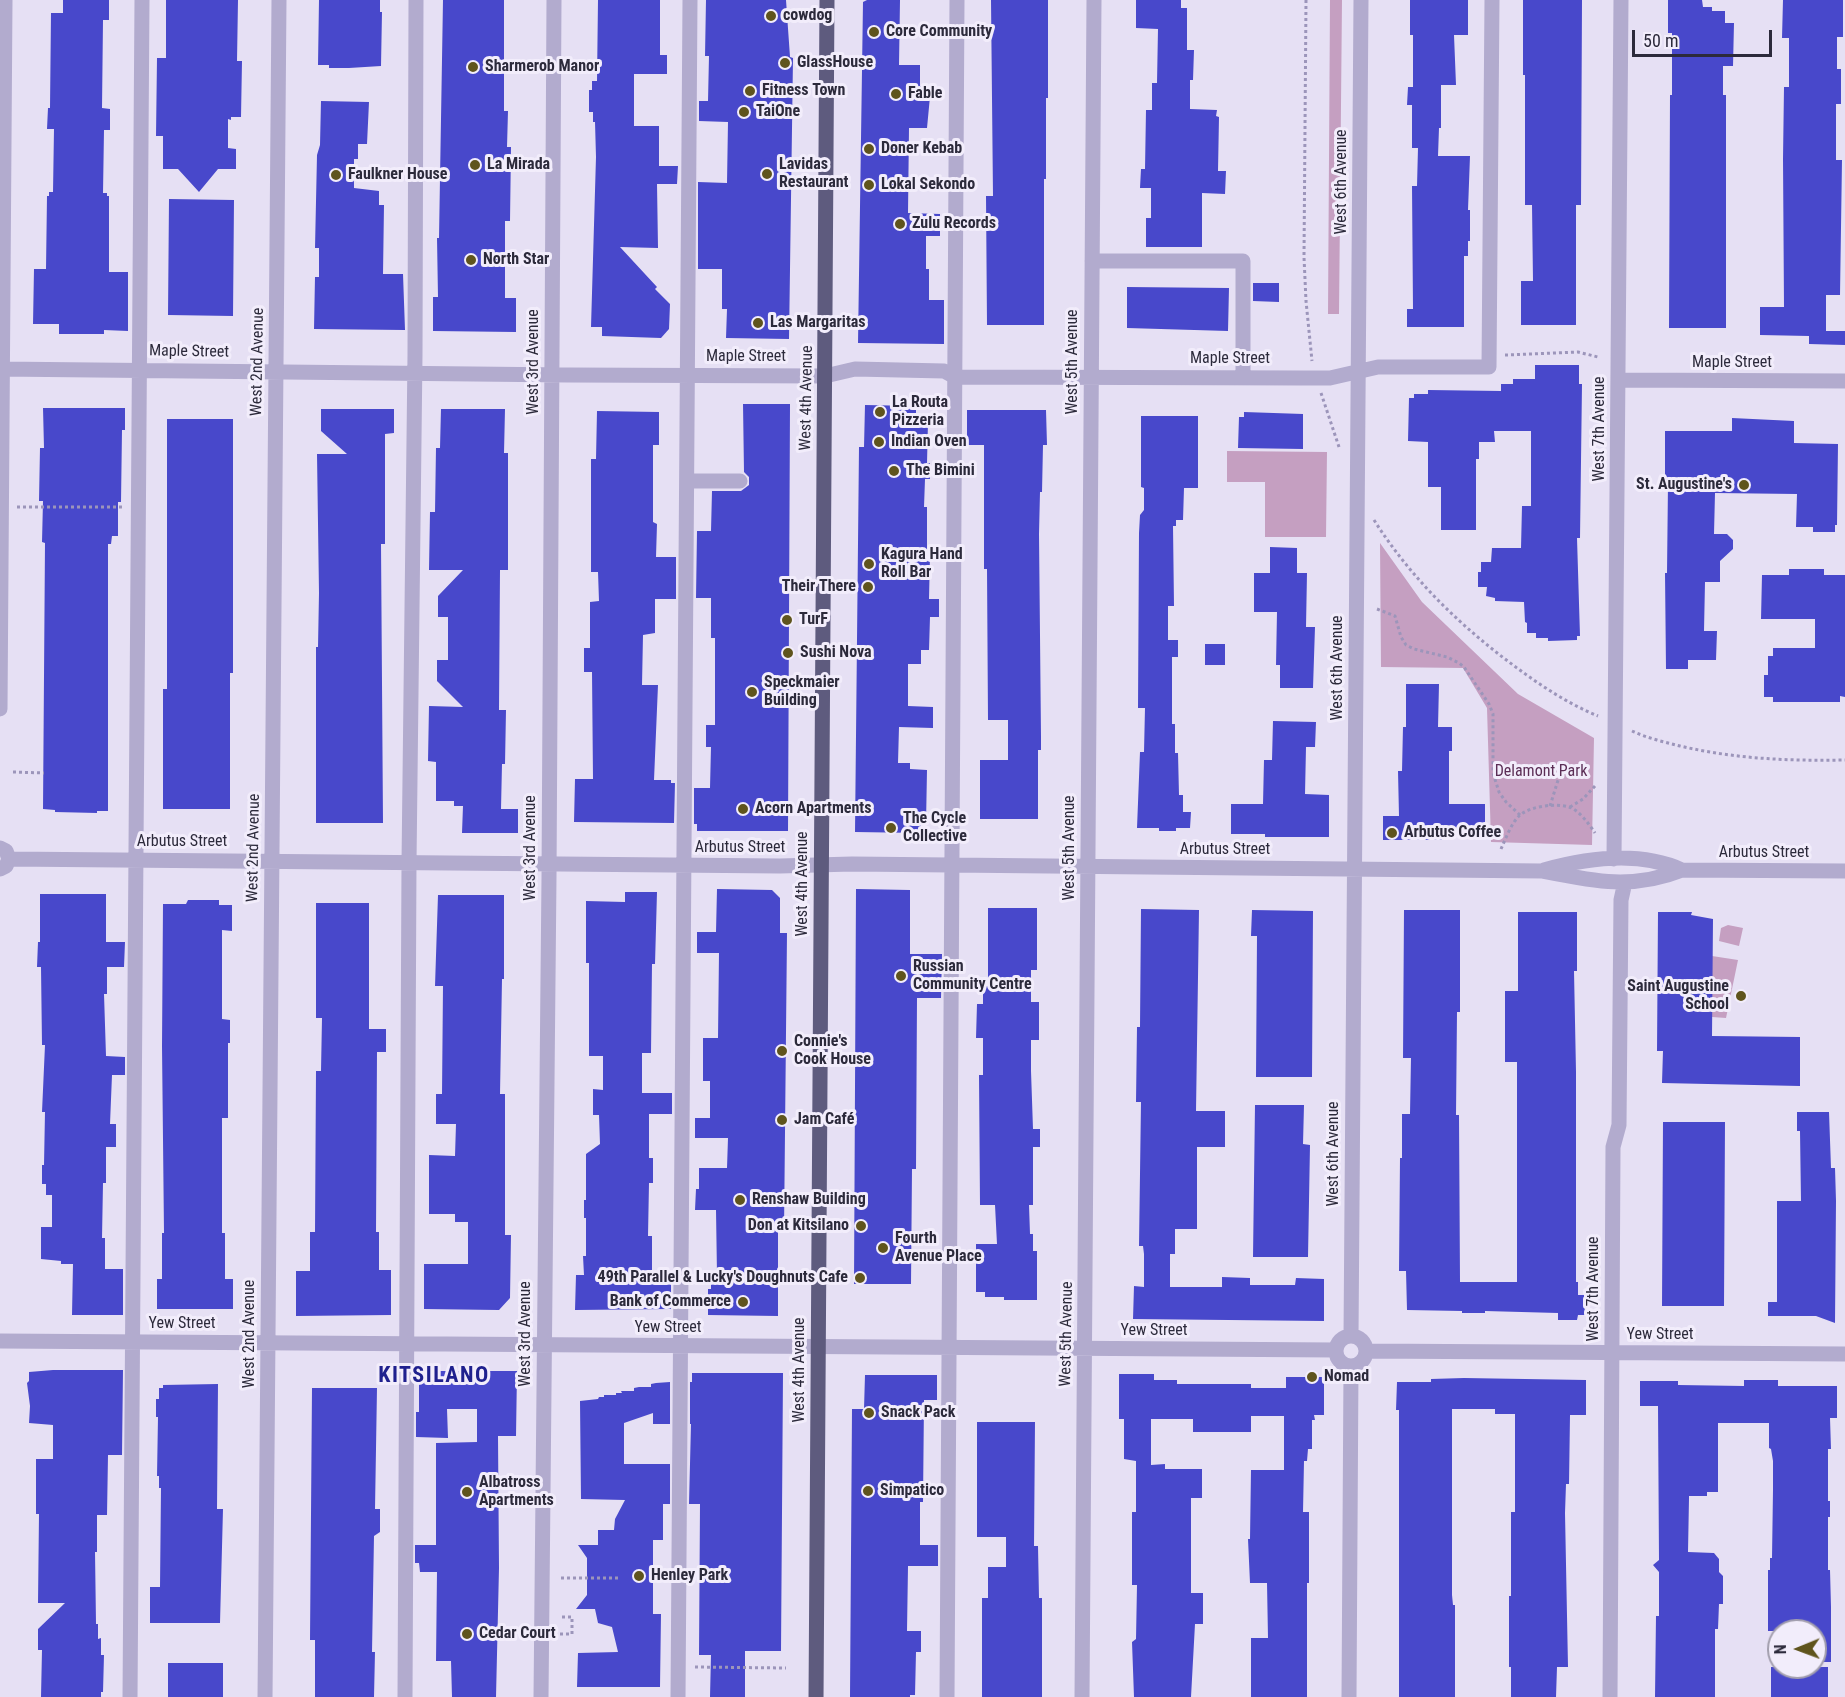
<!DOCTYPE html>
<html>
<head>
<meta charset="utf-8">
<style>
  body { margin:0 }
  #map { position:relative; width:1845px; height:1697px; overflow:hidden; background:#e6e0f4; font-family:"Roboto Condensed",sans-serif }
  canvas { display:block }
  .north { position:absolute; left:1767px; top:1619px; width:60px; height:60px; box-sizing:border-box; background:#f2edfb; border:2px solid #a39fae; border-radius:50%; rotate:269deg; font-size:16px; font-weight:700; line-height:24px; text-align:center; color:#2c2a3b }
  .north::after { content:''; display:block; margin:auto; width:21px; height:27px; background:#5f541d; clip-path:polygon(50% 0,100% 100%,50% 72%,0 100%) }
  .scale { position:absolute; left:1632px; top:30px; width:140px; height:27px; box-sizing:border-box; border:3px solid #2c2a3b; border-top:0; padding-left:8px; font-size:18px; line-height:21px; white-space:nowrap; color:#2c2a3b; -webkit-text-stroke:4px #f2edfb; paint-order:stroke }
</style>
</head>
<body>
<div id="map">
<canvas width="1845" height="1697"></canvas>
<div class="north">N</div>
<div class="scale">50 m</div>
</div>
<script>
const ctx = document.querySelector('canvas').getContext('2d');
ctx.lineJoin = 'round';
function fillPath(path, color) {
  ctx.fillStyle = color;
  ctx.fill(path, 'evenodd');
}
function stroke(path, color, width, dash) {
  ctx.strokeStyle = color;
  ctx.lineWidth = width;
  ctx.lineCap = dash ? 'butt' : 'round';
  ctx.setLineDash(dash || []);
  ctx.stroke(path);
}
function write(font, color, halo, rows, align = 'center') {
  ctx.font = font + ' "Roboto Condensed",sans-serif';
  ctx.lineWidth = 6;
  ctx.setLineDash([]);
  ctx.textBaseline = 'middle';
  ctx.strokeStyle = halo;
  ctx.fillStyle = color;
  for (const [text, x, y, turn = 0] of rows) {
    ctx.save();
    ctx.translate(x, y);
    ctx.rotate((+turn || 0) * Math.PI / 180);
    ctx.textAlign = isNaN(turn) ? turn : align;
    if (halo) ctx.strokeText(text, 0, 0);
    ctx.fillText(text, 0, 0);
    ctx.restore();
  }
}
fillPath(new Path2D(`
  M1330,0H1342L1339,314H1328Z
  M1227,451L1327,452L1326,537H1265V482H1227Z
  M1380,543L1422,602L1518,694L1594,738L1592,845L1491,842L1487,708L1463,668L1381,667Z
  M1728,925L1743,928L1739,946L1719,941L1721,928Z
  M1712,956L1738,960L1726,1018L1712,1017Z`), '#c59fc1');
fillPath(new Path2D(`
  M63,0H109V20H103L102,108L110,109V130H104L103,193H107V196H109V272H128V331L104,330V334H59V324H33L34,269H46L47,196H49V192H53L54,129H47L48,108H50L51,13H63Z
  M166,0H238L237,61H242L241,117H231V120L228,119V148L236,149V169H218L199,192L178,169H163V136H156L157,58H166Z
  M319,0H380V12H382L381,66L349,68H329V65H318Z
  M443,0H504V111H508L507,147H511L510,221H505V298H516V332L433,331V297H438L437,238H439Z
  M598,0H660V55H667V74H634V126H659V166H678L677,184H657L658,248L620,247L657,287L655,289L670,304L669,329L661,338L602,336V327H591L596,157L595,122H593V112H589V90H592V81H597Z
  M706,0H786L790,57L793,58L789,339L726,338L727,309H722V269H698V182L727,183L728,122L699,121V101H708L709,56H705Z
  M867,0H900L899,65H920V86H931L927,128H909L908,213L940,214V236H926V269H929V300H944V344L858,343L863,2Z
  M991,0H1048V98H1046V179H1044V325H987L986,196H993Z
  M1136,0H1181V8H1187V50H1194L1193,80H1190V109L1217,110L1216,116L1219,117L1218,171H1226L1225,194L1202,193V247H1146V218H1151V188H1140L1141,169H1145L1146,110H1152V83H1157L1158,29L1136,28Z
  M1410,0H1468V35H1454L1456,85H1441V128H1439L1438,156H1470L1468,210H1470V241H1468V256H1464V327H1407V309H1413L1412,186H1417L1418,148H1412V105H1407L1408,87H1413V35H1410Z
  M1523,0H1582L1581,205H1576V325H1521V281H1533L1532,205H1525V75H1523Z
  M1668,0H1702L1703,7H1712V11H1725V23H1734L1733,66H1723V95H1726V328H1669L1670,95H1672V33H1668Z
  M1783,0H1843V37H1837V69H1841V104H1836V160H1842L1840,295H1826V331H1845V345L1809,344V336L1760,335V307H1784L1783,159L1784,87H1789V38H1782Z
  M321,101L369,102L367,144H358V159H354V188L379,191V205H384L383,274H403L405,330L314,329L315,277H319V248H315L317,155L320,145Z
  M169,199L234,200L233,316L168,315Z
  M1253,283H1279V302L1253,301Z
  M1127,287L1229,288L1228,331L1127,328Z
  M1535,365H1579V384H1582L1580,538H1577L1580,636H1577V640L1548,641V638H1536V633H1527V623L1525,622L1524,602L1495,601V598L1486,596L1487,587H1478V572H1481V562H1491L1492,548H1521L1522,506H1531V431H1494L1495,442H1479V459H1476V530H1441V487H1428V442L1408,441L1409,398H1414V394H1428V390L1501,391V384H1513V379H1535Z
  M743,404H790L788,831H697V824H694V788H710L711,747H706V725H715V638H711V598H696L697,531H711L712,491H741L749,485V477L744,472Z
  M865,405L916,406V421H928L927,463H930V479H925L924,507H927V555H930L929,599H939V617H930L929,650H921V664H908V706L933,707V728L899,727L898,763H910V769L927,770L926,824H921L920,833L855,832L859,447H864Z
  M43,408H125V430H122L121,502H118V536H112L111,544H108V811H97V813L55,812V810L43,809L45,543L42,542L43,501H39L40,448H44Z
  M321,409H394V433L385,434V544H381L383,823H316V647H318L319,593L317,454H347L321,431Z
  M441,409H505L504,453H508V570H500L499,710H506L505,764H502L501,809H518V833H462L463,806H454V801H436V762L428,761L429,706L463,707L437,681V660H448V617H438V596L463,570H429L430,512H435L436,448H440Z
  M967,410H1046L1047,445H1043L1042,492H1040L1039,534L1041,737V750H1038V819H980V760H1008V720H988L987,569H984V445H967Z
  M597,411L659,412V445H653V522L657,524L656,557H676V599H655V633L643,635L642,685H658L654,780H671V783H675L674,823L574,822L575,779H593L592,672H584V648H590V602L599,601L598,572H591V459H596Z
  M1244,412L1303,414V449L1238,448L1239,417H1244Z
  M1141,416H1198V488H1184L1183,520H1176V526H1173L1174,606H1168V640H1178V657H1172V724H1175V753H1178L1179,795H1183V812H1191L1190,828H1176V831H1159V828H1137L1140,752H1144L1145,708H1138L1139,533L1140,515L1144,510V488L1141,487Z
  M1732,418L1794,421V443L1838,444L1837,525H1835V532H1813V527H1796L1797,494L1715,493L1714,534H1727L1733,540V549L1720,561V582H1705L1704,631H1717L1716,660H1688V669H1666L1665,573H1667L1668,483H1665V431H1732Z
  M167,419H233V673H230V809H163V689H167Z
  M1270,547L1297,548V573H1307L1306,627H1315L1313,688H1280V665H1276L1277,612H1254V573H1270Z
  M1789,569H1824V575H1845V697L1840,696V702H1773V697H1764V675H1768V656H1773V648H1815V619H1761L1762,575H1789Z
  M1205,644H1225V665H1205Z
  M1406,684H1439L1438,727H1452V751H1449V804H1485V830H1442V840H1383V816H1399L1398,771H1402L1403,727H1406Z
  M1273,721L1316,722L1315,747H1306L1305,794L1329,795V837H1265V834H1231V804H1263L1264,760H1272Z
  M717,889L772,890L780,898V933H787L784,1231H778V1316L708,1315V1289H711V1274L717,1275L716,1210H695L696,1189H699V1168H727L728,1138H695V1118H710V1081H703V1038H718L719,953H697V932H716Z
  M856,889L910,890V954H942L941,998H917L916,1169H912L911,1284H854Z
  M625,892H657L655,964H652L651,1053H642V1093H672V1114H649V1158H653V1183H649L648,1236H652V1277H671V1309L575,1310L576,1275H584L583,1256H586V1218H584V1200H586V1154L600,1144L599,1115H593V1089L603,1090V1056H589V963H586V901L625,902Z
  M40,894H106V942H125L124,967H107V994H104L106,1056L125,1057V1075H112L110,1124H116V1147H106V1183H103L102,1238H105V1269H123V1315H72L73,1264H61V1261L41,1259V1227H52V1195H46V1184H42V1165H44L45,1112H42L45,1045H42L41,967H37L38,942H40Z
  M438,895H504V979H502L500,1094H505V1235H511L510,1298L499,1310L424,1309V1264H468V1222H455V1214H429V1155L455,1156L456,1124H436V1094H442L443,986H435Z
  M188,900H219V905H232V931L222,930V1019L230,1020V1043H228V1118H222V1233H225V1279H233V1309H157V1279H162V1233H164L162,1046L163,904H186Z
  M316,903H369V1029H386V1052H377L376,1232H379V1270H391V1315L296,1316V1271H310V1232H315L316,1071H321L322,1018H316Z
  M988,908H1037V970H1031V1002H1039V1040H1031V1071L1033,1129H1040V1147H1033V1205H1029L1030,1234H1033V1251H1037V1300H1004V1297H985V1292H976V1244H997L995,1205H980L979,1075H983V1038H976L977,1004H983V986H988Z
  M1141,909L1199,910L1196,1111H1225V1147H1197V1229H1175V1254H1170V1287H1222V1277L1250,1278V1285H1295L1296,1278L1324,1279V1321L1133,1319L1134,1286L1144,1287V1254L1143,1246H1139L1141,1102H1136L1137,1027H1140Z
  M1252,910L1313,911L1312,1077H1256L1257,936H1251Z
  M1404,910H1460V1012H1457L1456,1115H1459L1460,1282H1517V1062H1505V991H1518V912H1577V971H1574L1576,1072V1282H1578V1295H1584L1585,1315H1578L1577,1320H1558V1313L1485,1311V1313H1462V1311L1407,1310L1406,1271H1399L1400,1158H1402V1114H1410L1411,1058H1403Z
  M1658,912H1692L1691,915L1713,919L1712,1036L1800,1037V1086L1662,1083L1663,1051H1657Z
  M1255,1105H1304L1303,1144L1310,1145L1308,1257H1253Z
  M1797,1112H1829L1831,1168H1835L1836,1201L1835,1323L1816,1316H1768V1302H1777V1201H1801L1800,1131H1797Z
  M1663,1122H1725L1724,1306H1662Z
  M53,1370H123L122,1455H108L107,1515H97V1552H95L96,1624H98V1639L101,1638V1655H104L103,1692H101V1697H41L42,1650H38V1629L65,1603H38L39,1514H36V1459H53V1425L29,1423L30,1406L27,1383L29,1381V1372Z
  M419,1371H517L516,1436H498L499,1568L496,1697H452L451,1661H436L437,1572H420L419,1563H415V1545H436V1443L477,1442V1409H447L448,1438L416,1437V1412H419Z
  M692,1373H783L781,1651H745V1697H710L711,1655H699L700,1504H689L691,1424H690V1382H692Z
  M1119,1374H1154V1380H1177V1384H1251V1388H1286V1377H1324V1415H1314L1315,1420H1312V1449H1308L1307,1461H1304L1303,1512H1309V1583H1307V1697H1251V1638H1268L1267,1583H1250L1248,1539H1250L1251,1470H1284V1416H1251V1432H1193V1419H1151V1465L1165,1464V1469H1202V1498H1191V1593H1203V1624H1195L1191,1697H1134L1132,1642L1136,1639L1137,1585H1132V1512H1136V1461L1124,1459V1419H1119Z
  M865,1375H937V1400H924L923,1502H920V1545H938V1566H908L907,1631H921V1652H916L915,1695H910V1697H850L852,1409H864Z
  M1464,1378L1586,1380V1415H1570L1569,1484H1566L1565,1513L1568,1667H1557L1556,1697H1511V1667H1509V1596H1511V1512H1515V1414H1495V1409H1452V1595L1453,1605H1455V1697H1399V1410H1396L1397,1382H1431V1379Z
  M1744,1380H1778V1386H1837V1418H1830L1831,1449H1828V1501H1830V1517H1828V1570H1830L1831,1607V1662H1815V1631H1768V1570H1770V1558H1772L1773,1490V1461L1771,1449L1769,1448V1423H1718V1492H1707V1496H1689V1498L1688,1552L1714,1553L1719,1559V1572L1723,1576V1604H1719L1718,1629H1715V1697H1655L1656,1616H1659V1572L1653,1565L1659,1560L1658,1406H1640V1381H1678V1385L1744,1386Z
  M670,1382V1424H653V1413L624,1423V1464H670V1504H663V1540H653V1614H661L660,1687H577L578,1653L618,1652L612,1627L598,1623L595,1609H576L587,1595V1558L578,1545H598V1530H614L615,1519L625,1500L581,1499L580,1401L598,1399L599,1397H604V1395H616V1393H622L621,1391H634V1388L639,1387H651V1384L656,1383Z
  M218,1384L217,1509H223L220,1623H150V1587H160L161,1488H159V1476H157L158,1417H156V1399H159V1388H163V1385Z
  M312,1388H377L375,1509H380V1532L374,1536L372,1652H375L374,1697H315V1640H310Z
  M977,1422H1035L1034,1546H1038L1039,1598H1042V1697H982V1598H988V1567H1006V1537H977Z
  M168,1663H223V1697H168Z
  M1771,1667H1828V1697H1771Z`), '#4848cb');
stroke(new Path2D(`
  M1306,0L1304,257L1306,301L1312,361
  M1505,355L1578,352L1598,357
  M1321,393L1340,450
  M17,507H122
  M1374,520C1409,575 1453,619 1505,659C1534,681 1564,702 1598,716
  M1377,609L1395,616L1401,637L1406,645L1414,649L1447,657L1459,663L1464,667L1489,704L1493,714V773L1499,792L1506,802L1520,815
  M1632,731C1647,738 1664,742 1680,746C1736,759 1788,761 1845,760
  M13,772L44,773
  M1550,806L1559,777
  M1570,807L1583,799L1595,786
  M1501,849C1506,838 1511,824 1519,816C1529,806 1556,803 1569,807C1579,810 1589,824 1595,833
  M561,1578H619
  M560,1634H572V1617H560
  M695,1667L786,1668`), '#9c95ba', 3, [3, 3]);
stroke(new Path2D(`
  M1092,261H1243V377
  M0,369L568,375L825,376L855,369L944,371L955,377L1303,378H1330L1378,367H1489L1492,0
  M1618,380L1845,381
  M687,481H740
  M0,709L5,0
  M0,848L6,851L9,859L6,866L0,869
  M9,859L780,866L852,864L1542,871C1592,881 1632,890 1682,870L1845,871
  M1614,859L1621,0
  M1544,870C1587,858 1640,851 1682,870
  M1336 1351a15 15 0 1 1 30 0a15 15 0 1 1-30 0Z
  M1351,1336L1361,0
  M0,1341L1336,1350
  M1367,1351L1845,1354
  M130,1697L142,0
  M265,1697L279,0
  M405,1697L409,863L415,355L416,0
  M541,1697L549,877L554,0
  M678,1697L690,0
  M947,1697L957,0
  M1082,1697L1094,0
  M1349,1697L1351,1367
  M1610,1697L1613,1147L1619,1125L1621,900L1625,882`), '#b2abce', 15);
stroke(new Path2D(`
  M816,1697L827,0`), '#5e5b7e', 15);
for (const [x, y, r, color] of [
  [771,16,6,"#5f541d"],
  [874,32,6,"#5f541d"],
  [785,63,6,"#5f541d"],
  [473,67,6,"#5f541d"],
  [750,91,6,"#5f541d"],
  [896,94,6,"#5f541d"],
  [744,112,6,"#5f541d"],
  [869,149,6,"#5f541d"],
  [475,165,6,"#5f541d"],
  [767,174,6,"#5f541d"],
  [336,175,6,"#5f541d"],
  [869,185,6,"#5f541d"],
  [900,224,6,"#5f541d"],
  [471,260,6,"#5f541d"],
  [758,323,6,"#5f541d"],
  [880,412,6,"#5f541d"],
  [879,442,6,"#5f541d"],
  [894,471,6,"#5f541d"],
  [1744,485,6,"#5f541d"],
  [869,564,6,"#5f541d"],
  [868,587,6,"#5f541d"],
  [787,620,6,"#5f541d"],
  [788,653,6,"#5f541d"],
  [752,692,6,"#5f541d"],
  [743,809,6,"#5f541d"],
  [891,828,6,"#5f541d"],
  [1392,833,6,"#5f541d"],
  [901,976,6,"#5f541d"],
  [1741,996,6,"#5f541d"],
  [782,1051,6,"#5f541d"],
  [782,1120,6,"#5f541d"],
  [740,1200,6,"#5f541d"],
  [861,1226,6,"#5f541d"],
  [883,1248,6,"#5f541d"],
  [860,1278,6,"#5f541d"],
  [743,1302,6,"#5f541d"],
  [1312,1377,6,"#5f541d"],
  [869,1413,6,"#5f541d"],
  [868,1491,6,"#5f541d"],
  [467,1492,6,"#5f541d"],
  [639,1576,6,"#5f541d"],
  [467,1634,6,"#5f541d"]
]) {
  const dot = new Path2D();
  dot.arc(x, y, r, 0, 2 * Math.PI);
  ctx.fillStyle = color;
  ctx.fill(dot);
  stroke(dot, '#f2edfb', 2);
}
write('bold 16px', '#2c2a3b', '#f2edfb', [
  ["cowdog",783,16],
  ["Core Community",886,32],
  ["GlassHouse",797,63],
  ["Sharmerob Manor",485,67],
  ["Fitness Town",762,91],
  ["Fable",908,94],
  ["TaiOne",756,112],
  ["Doner Kebab",881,149],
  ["La Mirada",487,165],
  ["Lavidas",779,165],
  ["Restaurant",779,183],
  ["Faulkner House",348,175],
  ["Lokal Sekondo",881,185],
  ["Zulu Records",912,224],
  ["North Star",483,260],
  ["Las Margaritas",770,323],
  ["La Routa",892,403],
  ["Pizzeria",892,421],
  ["Indian Oven",891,442],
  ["The Bimini",906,471],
  ["St. Augustine's",1732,485,"right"],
  ["Kagura Hand",881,555],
  ["Roll Bar",881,573],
  ["Their There",856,587,"right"],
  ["TurF",799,620],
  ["Sushi Nova",800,653],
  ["Speckmaier",764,683],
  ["Building",764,701],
  ["Acorn Apartments",755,809],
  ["The Cycle",903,819],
  ["Collective",903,837],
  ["Arbutus Coffee",1404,833],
  ["Russian",913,967],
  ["Community Centre",913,985],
  ["Saint Augustine",1729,987,"right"],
  ["School",1729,1005,"right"],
  ["Connie's",794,1042],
  ["Cook House",794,1060],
  ["Jam Café",794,1120],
  ["Renshaw Building",752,1200],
  ["Don at Kitsilano",849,1226,"right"],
  ["Fourth",895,1239],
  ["Avenue Place",895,1257],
  ["49th Parallel & Lucky's Doughnuts Cafe",848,1278,"right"],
  ["Bank of Commerce",731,1302,"right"],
  ["Nomad",1324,1377],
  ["Snack Pack",881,1413],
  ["Albatross",479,1483],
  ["Apartments",479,1501],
  ["Simpatico",880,1491],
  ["Henley Park",651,1576],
  ["Cedar Court",479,1634]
], 'left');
write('16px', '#2c2a3b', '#f2edfb', [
  ["West 6th Avenue",1342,182,-90],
  ["Maple Street",189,352,1],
  ["Maple Street",746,357],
  ["Maple Street",1230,359],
  ["West 2nd Avenue",258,362,-89],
  ["West 3rd Avenue",534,362,-90],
  ["West 5th Avenue",1073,362,-90],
  ["Maple Street",1732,363],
  ["West 4th Avenue",807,398,-89],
  ["West 7th Avenue",1600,429,-90],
  ["West 6th Avenue",1338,668,-90],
  ["Arbutus Street",182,842],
  ["West 2nd Avenue",254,848,-89],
  ["West 3rd Avenue",531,848,-90],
  ["Arbutus Street",740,848],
  ["West 5th Avenue",1070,848,-90],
  ["Arbutus Street",1225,850],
  ["Arbutus Street",1764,853],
  ["West 4th Avenue",803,884,-90],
  ["West 6th Avenue",1334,1154,-90],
  ["West 7th Avenue",1594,1289,-90],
  ["Yew Street",182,1324],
  ["Yew Street",668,1328],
  ["Yew Street",1154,1331],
  ["West 2nd Avenue",250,1334,-90],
  ["West 3rd Avenue",526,1334,-90],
  ["West 5th Avenue",1067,1334,-89],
  ["Yew Street",1660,1335],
  ["West 4th Avenue",800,1370,-90]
]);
write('16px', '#5b2d55', '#f2edfb', [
  ["Delamont Park",1541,772]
]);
ctx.letterSpacing = '1.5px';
write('bold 22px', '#1f208e', '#f2edfb', [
  ["KITSILANO",434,1376]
]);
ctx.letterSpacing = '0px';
</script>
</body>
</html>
